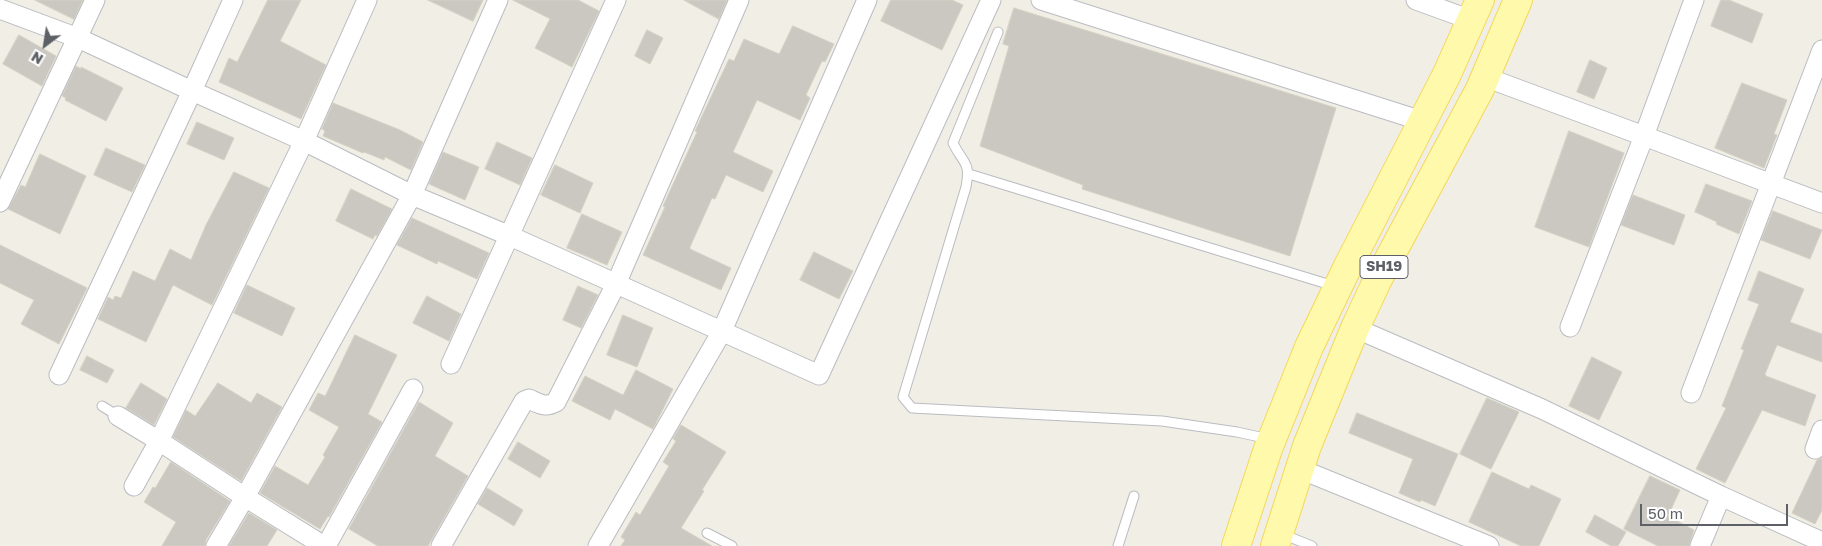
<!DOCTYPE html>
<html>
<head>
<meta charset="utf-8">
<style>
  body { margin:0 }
  #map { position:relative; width:1822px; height:546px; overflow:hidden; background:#f0eee5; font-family:"Golos Text",sans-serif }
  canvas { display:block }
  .north { position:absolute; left:20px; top:20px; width:50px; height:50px; -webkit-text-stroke:4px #fff; paint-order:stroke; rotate:211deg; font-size:14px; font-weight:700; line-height:20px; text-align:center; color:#5d6066 }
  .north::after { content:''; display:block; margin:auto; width:18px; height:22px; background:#5d6066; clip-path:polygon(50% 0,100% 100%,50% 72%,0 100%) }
  .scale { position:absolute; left:1640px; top:504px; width:148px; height:22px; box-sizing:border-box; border:2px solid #5d6066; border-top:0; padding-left:6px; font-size:15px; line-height:18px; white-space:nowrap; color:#5d6066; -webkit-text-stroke:4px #fff; paint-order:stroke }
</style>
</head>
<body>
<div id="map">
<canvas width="1822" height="546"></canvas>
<div class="north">N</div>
<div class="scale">50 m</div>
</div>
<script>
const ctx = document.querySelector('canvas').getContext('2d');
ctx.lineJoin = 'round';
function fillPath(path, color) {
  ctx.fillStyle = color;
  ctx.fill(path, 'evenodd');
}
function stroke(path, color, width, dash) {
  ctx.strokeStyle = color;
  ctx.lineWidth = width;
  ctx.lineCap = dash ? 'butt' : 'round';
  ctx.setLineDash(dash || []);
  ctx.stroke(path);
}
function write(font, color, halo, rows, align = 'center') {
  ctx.font = font + ' "Golos Text",sans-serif';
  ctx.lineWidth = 4.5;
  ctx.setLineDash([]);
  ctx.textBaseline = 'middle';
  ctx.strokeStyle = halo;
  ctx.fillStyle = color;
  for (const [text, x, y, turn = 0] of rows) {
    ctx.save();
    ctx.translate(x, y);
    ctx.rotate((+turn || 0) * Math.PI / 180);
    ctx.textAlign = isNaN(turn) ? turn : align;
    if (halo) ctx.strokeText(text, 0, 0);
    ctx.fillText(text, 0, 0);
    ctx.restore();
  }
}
const building = new Path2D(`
  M35,0H83L74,19Z
  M268,0H301L280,41L326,65L301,119L219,82L229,58L237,62Z
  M428,0H483L473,21Z
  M513,0H578L599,11L572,67L535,48L550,19Z
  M684,0H727L719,19Z
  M891,0H952L963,5L942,50L881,21Z
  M1721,0H1729L1763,14L1752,43L1711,26Z
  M1014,8L1336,108L1290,256L1082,189L1083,185L980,146L1009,46L1003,44Z
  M793,26L834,44L825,62L822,61L806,95L810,98L800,120L757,100L733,152L773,171L763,192L726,175L715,199L712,198L690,247V249L731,268L721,290L643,255L665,207L663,206L697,132L695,131L729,59L734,61L744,39L779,54Z
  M647,30L663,38L650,64L635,56Z
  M19,35L56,56L42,86L3,64Z
  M1590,60L1607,68L1594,99L1577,92Z
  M76,66L81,69V67L123,88L106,121L65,100L66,98L62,96Z
  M1742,83L1787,100L1774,134L1777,135L1764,168L1715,148Z
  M333,103L400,130L423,142L411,170L385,157L384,160L364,152L363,153L323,136L325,131L322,129Z
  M197,122L234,138L224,160L187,144Z
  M1569,131L1624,153L1589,247L1535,227Z
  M497,142L532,158L520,185L485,169Z
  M106,148L145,165L132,192L94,175Z
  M443,152L479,167L465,200L429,184Z
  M40,154L86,176L60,234L8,209L21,185L25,187Z
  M555,165L593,183L580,213L541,195Z
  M234,172L269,188L212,305L173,285L146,342L98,319L108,297L113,300L115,296L121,298L133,271L155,281L170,249L191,260L206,225Z
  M1706,184L1752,201L1739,234L1716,224L1717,222L1695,212Z
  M351,189L392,209L377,236L375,235L373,239L336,221Z
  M1633,195L1685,215L1674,245L1621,225Z
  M1773,211L1822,230L1810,259L1761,240Z
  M582,214L622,232L607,265L567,248Z
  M412,218L489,253L477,279L438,261L437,264L397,245Z
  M0,245L87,288L59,344L21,324L34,300L0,283Z
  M814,252L853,271L839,299L800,280Z
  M1759,271L1804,289L1790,322L1822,334V362L1777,345L1765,374L1766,376L1816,395L1805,426L1762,410L1725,483L1696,469L1726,408L1722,406L1744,350L1741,349L1759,304L1748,300Z
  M247,285L295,308L282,336L234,313Z
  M578,286L598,295L581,328L563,320Z
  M427,296L461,314L449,341L413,323Z
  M623,315L653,328L637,367L607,355Z
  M355,335L397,355L368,414L382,422L329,517L328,516L320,529L260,493L275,466L308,485L325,457L323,455L339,427L309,410L318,393L325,396Z
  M87,356L114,370L107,383L80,370Z
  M1592,357L1622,372L1599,420L1569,406Z
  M636,370L673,389L653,429L615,409L610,420L572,401L585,376L623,395Z
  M141,383L167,399L154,425L126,408Z
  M218,383L251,403L257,393L282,407L241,481L173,437L186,410L195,416Z
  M1487,398L1519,412L1491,469L1460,454Z
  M419,402L453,423L435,456L468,476L428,546H378L349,529Z
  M1357,413L1458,454L1435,506L1421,500L1420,502L1399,493L1413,459L1349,433Z
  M681,425L726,452L702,490L704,491L681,528L712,546H621L625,540L621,537L636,512L640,515L669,466L663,462L676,441L673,439Z
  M518,442L550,461L540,478L508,459Z
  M1822,458V510L1815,524L1792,513L1817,460Z
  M171,462L230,501L206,540L205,546H162L176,522L144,502L153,487L155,488Z
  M1492,472L1529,489L1531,485L1561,499L1539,546H1521L1469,522Z
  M1650,476L1680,490L1668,516L1694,530L1689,546H1658L1624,529Z
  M487,488L523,510L514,526L478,504Z
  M249,513L277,530L267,546H229Z
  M1595,515L1626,532L1618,546H1611L1586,532Z`);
fillPath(building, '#cbc8c2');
stroke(building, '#d5d1c3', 1);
const lane = new Path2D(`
  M998,32L953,143C963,164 971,161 966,187L903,397L912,408L1162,421L1237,432L1269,439
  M969,174L1334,286
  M102,406L118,416
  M707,533L732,546
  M1282,534L1312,546
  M1118,546L1134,496`);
const street = new Path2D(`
  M1041,0L1422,121
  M1416,0L1471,20
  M1694,0L1644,136L1822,203
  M0,9L78,38L192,91L304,141L412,195L510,236L819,375L991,0
  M1485,77L1644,136L1570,327
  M0,202L95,0
  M1355,328L1542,409L1721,496L1822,542
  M451,364L616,0
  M59,375L192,91L233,0
  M1691,393L1822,50
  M118,416L159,441L304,141L367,0
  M1815,449L1822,430
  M1300,469L1489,546
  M134,486L159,441L245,497L324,546
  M216,546L245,497L412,195L498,0
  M326,546L413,389
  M441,546L524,401L529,399C540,404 545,408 556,402L616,284L739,0
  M598,546L721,333L867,0
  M1700,546L1721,496`);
const primary = new Path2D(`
  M1236,546L1268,449L1309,347L1348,266L1447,74L1480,0
  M1275,546L1307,446L1355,328L1377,281L1480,89L1518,0`);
stroke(lane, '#babcc1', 11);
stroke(street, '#babcc1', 21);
stroke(primary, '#f5d859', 30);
stroke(lane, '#fff', 9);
stroke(street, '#fff', 19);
stroke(primary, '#fff9ab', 28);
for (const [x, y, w] of [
  [1384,267,48]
]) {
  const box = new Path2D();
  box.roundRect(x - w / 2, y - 11.5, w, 23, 4);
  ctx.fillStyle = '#fff';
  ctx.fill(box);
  stroke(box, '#5d6066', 1);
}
write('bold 14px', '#5d6066', null, [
  ["SH19",1384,267]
]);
</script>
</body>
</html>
